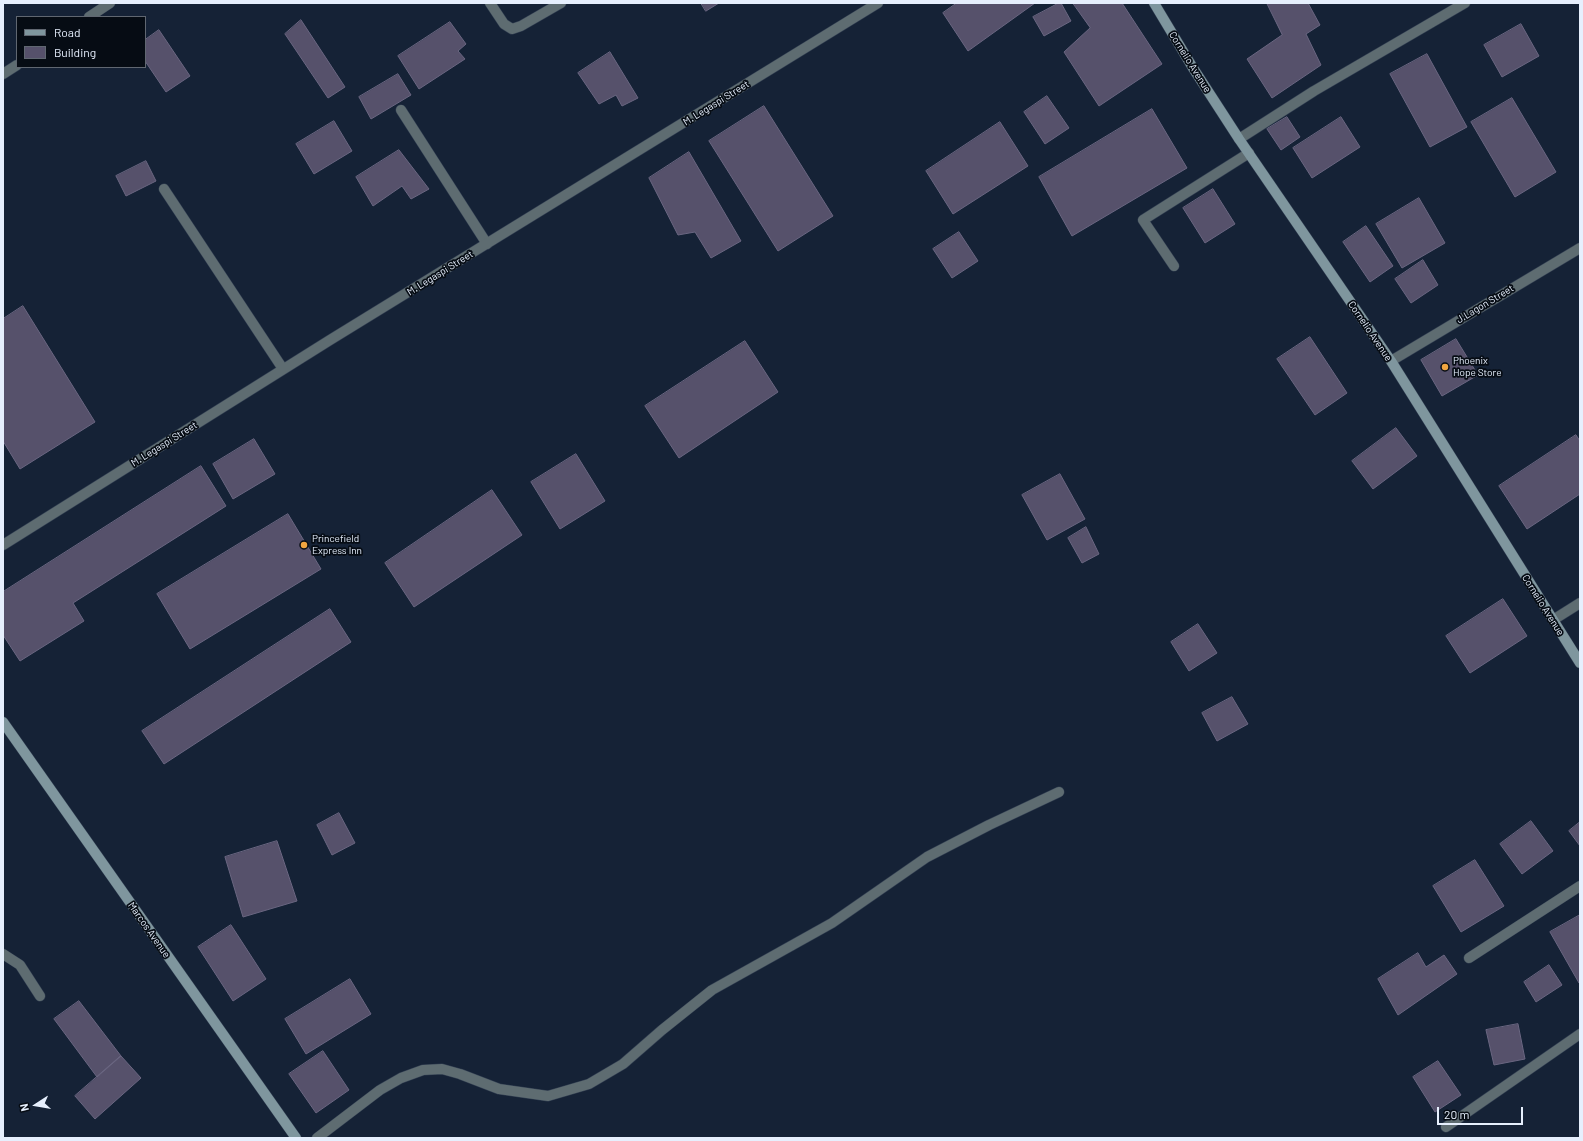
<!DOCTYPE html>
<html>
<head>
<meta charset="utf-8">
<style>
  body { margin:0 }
  #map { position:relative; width:1583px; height:1141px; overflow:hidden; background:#152236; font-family:Barlow,sans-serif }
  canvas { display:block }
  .frame { position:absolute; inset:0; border:4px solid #e6effd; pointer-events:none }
  .legend { position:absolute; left:16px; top:16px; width:130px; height:52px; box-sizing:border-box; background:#060c14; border:1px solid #606771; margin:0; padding:5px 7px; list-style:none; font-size:12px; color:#e6effd }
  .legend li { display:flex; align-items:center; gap:8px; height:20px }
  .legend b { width:20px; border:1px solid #606771 }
  .north { position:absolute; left:16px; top:1085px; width:40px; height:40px; -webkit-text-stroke:3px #060c14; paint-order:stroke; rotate:258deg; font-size:11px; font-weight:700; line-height:16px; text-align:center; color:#e6effd }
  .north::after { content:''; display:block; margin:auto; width:14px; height:18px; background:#e6effd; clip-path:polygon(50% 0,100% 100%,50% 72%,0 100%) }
  .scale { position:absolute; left:1437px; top:1107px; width:86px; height:18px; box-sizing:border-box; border:2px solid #e6effd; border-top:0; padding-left:5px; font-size:12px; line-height:14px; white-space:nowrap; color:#e6effd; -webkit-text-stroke:3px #060c14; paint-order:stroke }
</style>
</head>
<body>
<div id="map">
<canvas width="1583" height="1141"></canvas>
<div class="frame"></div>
<ul class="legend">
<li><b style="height:5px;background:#7f969e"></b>Road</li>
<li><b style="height:11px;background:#56516b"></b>Building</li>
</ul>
<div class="north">N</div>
<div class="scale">20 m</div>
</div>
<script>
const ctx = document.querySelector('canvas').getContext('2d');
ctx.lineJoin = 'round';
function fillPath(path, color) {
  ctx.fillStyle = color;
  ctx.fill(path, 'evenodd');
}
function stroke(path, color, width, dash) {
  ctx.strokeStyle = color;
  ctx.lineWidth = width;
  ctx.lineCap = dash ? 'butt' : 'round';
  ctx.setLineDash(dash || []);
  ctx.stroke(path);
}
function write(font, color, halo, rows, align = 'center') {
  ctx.font = font + ' Barlow,sans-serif';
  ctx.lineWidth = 3.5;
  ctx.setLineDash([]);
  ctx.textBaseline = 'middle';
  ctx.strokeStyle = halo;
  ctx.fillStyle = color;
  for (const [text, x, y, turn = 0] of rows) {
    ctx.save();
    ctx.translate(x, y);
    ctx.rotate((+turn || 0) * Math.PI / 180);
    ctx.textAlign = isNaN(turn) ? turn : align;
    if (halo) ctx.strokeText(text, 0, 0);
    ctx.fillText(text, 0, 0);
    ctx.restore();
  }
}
const building = new Path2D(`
  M701,3H719L706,11Z
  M957,3H1035L968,51L943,13Z
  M1059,3H1061L1071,21L1044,36L1033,17Z
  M1073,3H1122L1162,64L1099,106L1064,52L1090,28Z
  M1267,3H1308L1320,25L1306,34L1321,65L1272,98L1247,59L1282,35Z
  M301,20L345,87L328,98L285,34Z
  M450,22L466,44L458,51L465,59L419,89L398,56Z
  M1521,24L1539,56L1502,77L1484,45Z
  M159,30L190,76L166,92L145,61V40Z
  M610,52L638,98L622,106L616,95L599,104L578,73Z
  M1427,54L1467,127L1430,147L1390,74Z
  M398,74L411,95L371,119L359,97Z
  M1047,96L1069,128L1045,144L1024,112Z
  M1512,98L1556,172L1515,197L1471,122Z
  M764,106L833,216L778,251L709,141Z
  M1152,109L1187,168L1072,236L1039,177Z
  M1287,117L1300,137L1281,150L1267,129Z
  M1341,117L1360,147L1312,178L1293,148Z
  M334,121L352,151L314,174L296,144Z
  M1000,122L1028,166L953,214L926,171Z
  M399,150L429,189L411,199L402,186L373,206L356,177Z
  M689,152L741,241L711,258L695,232L678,235L649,178Z
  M146,161L156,181L126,196L116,176Z
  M1213,189L1235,224L1205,243L1183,208Z
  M1419,198L1445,243L1402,268L1376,224Z
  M1366,226L1393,266L1370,282L1343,242Z
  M959,232L978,261L952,278L933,249Z
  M1423,260L1438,285L1411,303L1395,279Z
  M23,306L95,422L20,469L3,441V319Z
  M1310,337L1347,393L1315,415L1277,359Z
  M1456,339L1478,375L1442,396L1421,360Z
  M745,341L778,392L679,458L645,406Z
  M1396,428L1417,456L1373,489L1352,461Z
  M1576,435L1580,441V494L1527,529L1499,486Z
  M254,439L275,474L233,499L213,464Z
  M576,454L605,501L560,529L531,482Z
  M201,466L226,506L73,603L84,621L20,661L3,635V592Z
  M1060,474L1085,519L1047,540L1022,495Z
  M492,490L522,535L414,607L385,563Z
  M288,514L321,569L190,649L157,594Z
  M1086,527L1099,554L1082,563L1068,538Z
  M1503,599L1527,636L1470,673L1446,636Z
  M330,609L351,642L164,764L142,731Z
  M1198,624L1217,653L1189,671L1171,642Z
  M1232,697L1248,724L1217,741L1202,713Z
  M339,813L355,843L332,855L317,825Z
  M1531,821L1553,851L1522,874L1500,844Z
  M1580,822V846L1569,831Z
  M277,841L297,901L243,917L225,857Z
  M1475,860L1504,906L1461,932L1433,886Z
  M1580,915V983H1579L1550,932Z
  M231,925L266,979L233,1001L198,947Z
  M1418,953L1426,967L1444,955L1457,974L1398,1015L1378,979Z
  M1549,965L1562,985L1536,1002L1524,982Z
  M350,979L371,1014L306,1054L285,1019Z
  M79,1001L121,1056L97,1077L54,1019Z
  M1518,1024L1525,1059L1494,1065L1486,1030Z
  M323,1051L349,1090L316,1113L289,1074Z
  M121,1056L141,1078L95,1119L75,1096Z
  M1438,1061L1461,1095L1435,1112L1413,1077Z`);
fillPath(building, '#56516b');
stroke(building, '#6a6681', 1);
const lane = new Path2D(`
  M401,110L487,244
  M3,954L20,965L40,996
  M317,1138L380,1090L401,1078L423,1070L442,1069L460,1074L499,1089L548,1096L589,1084L623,1064L662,1030L712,990L832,923L927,857L989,825L1059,792`);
const street = new Path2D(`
  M490,3L504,24L512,29L521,26L561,3
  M89,17L110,3
  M3,74L17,65
  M1239,139L1314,91L1465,3
  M164,189L283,369
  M1174,266L1143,220L1249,153
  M1391,361L1580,248
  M3,545L330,340L878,3
  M1553,620L1580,603
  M1469,958L1580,886
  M1446,1127L1580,1034`);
const secondary = new Path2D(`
  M1154,3L1193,68L1239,139L1391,361L1580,663
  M3,722L296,1138`);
stroke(lane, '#323f52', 11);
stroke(street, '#323f52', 11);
stroke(secondary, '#323f52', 11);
stroke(lane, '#5e6c71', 10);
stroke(street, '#5e6c71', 10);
stroke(secondary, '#7f969e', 10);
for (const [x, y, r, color] of [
  [1445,367,4,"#f1a540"],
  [304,545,4,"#f1a540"]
]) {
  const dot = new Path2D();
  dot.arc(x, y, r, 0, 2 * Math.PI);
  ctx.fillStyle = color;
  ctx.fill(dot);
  stroke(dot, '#060c14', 1.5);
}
write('10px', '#e6effd', '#060c14', [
  ["Cornelio Avenue",1190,62,58],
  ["M. Legaspi Street",716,103,-32],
  ["M. Legaspi Street",440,273,-32],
  ["J.Lagon Street",1485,304,-31],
  ["Cornelio Avenue",1370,331,56],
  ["M. Legaspi Street",164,444,-32],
  ["Cornelio Avenue",1543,605,58],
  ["Marcos Avenue",149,930,55]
]);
write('10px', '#e6effd', '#060c14', [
  ["Phoenix",1453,361],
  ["Hope Store",1453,373],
  ["Princefield",312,539],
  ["Express Inn",312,551]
], 'left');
</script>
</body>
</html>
